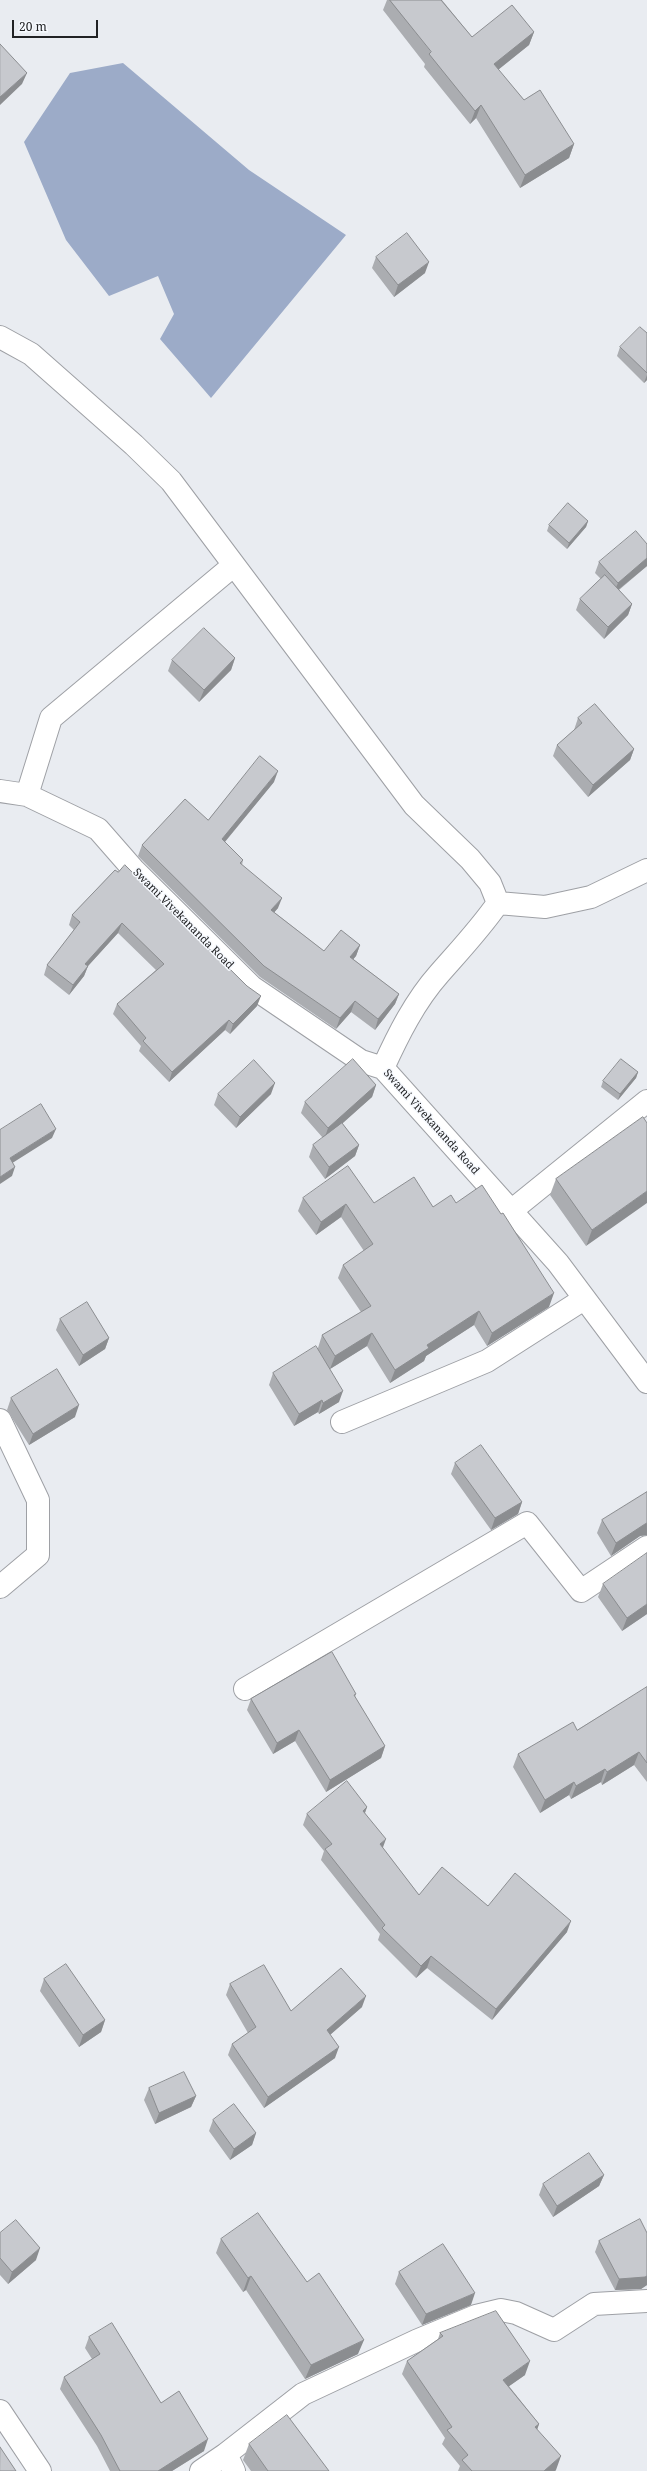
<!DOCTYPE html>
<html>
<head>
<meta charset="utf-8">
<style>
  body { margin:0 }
  #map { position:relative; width:647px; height:2471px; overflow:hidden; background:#e9ecf1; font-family:"Noto Serif",serif }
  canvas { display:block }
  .scale { position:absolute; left:12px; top:20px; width:86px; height:18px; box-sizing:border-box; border:2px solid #212224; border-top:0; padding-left:5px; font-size:12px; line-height:14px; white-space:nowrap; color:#212224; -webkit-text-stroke:3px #f6f9fe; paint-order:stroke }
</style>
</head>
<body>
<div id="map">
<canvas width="647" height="2471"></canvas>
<div class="scale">20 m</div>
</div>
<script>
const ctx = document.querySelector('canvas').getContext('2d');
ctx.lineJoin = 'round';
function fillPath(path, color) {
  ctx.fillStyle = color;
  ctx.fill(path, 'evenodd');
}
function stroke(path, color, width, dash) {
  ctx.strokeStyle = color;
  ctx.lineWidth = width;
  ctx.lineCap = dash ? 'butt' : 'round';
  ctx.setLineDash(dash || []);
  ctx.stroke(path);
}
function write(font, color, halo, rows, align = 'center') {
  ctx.font = font + ' "Noto Serif",serif';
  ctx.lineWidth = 3;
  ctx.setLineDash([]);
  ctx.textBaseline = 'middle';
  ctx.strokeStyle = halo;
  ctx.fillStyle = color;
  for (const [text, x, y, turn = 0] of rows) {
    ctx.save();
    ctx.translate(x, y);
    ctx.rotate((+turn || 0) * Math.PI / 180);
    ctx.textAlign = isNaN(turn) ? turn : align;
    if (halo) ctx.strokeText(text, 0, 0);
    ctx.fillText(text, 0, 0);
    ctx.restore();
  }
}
fillPath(new Path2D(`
  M123,63L249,170L346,235L211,398L160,339L174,314L158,276L109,296L66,240L24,142L70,73Z`), '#9cabc8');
const minor = new Path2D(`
  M0,337L31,354L134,445L171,481L414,805L470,859L490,883L498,903
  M0,791L27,795L98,829L133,869L252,987L361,1061L383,1068L558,1263L647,1382
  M27,795L51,718L234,565
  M383,1068C398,1035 415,1001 439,974C460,950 480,929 498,903L545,907L591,897L647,870
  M511,1211L647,1101
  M0,1420L38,1500V1555L0,1587
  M342,1422L487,1361L584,1299
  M245,1689L527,1523L581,1591L647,1547
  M0,2411L40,2471
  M226,2454L303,2394L416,2341L476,2316L501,2310L516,2313L554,2330L594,2304L647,2301
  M201,2471L226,2454L234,2471`);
stroke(minor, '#9ea0a5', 24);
stroke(minor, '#fff', 22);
fillPath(new Path2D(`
  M387,0H442L472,37L534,32L529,45L498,70L524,100L574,144L569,158L520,188L476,118L470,124L424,67L425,64L383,10Z
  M376,257L425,273L394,297L372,268Z
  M647,333V380L644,383L617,356L620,347Z
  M588,521L586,527L567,549L547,531L549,525Z
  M647,544V566L619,590L632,604L628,615L604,639L576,610L580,599L601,579L595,573L599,562Z
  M235,658L231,670L199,702L168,671L172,660Z
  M578,718L634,749L630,760L588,797L553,756L557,745L574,730Z
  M274,782L225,842L243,860L242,865L278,908L274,912L324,951L360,945L356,956L353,959L399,994L395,1004L375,1030L351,1012L336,1029L260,977L138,856L142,845L208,820Z
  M115,870L257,1006L230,1034L225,1030L169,1082L139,1051L141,1046L113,1014L117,1004L156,970L118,933L88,966L84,976L69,995L44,975L47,965L74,930L69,925L72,915Z
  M638,1072L636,1078L618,1100L601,1087L603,1081Z
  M376,1085L372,1097L342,1123L359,1145L355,1156L325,1179L309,1157L313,1145L323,1138L301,1113L305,1102Z
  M218,1094H271L236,1128L214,1105Z
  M643,1117L586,1246L550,1195L556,1179Z
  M303,1198L374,1203L433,1207L456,1203L549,1307L487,1346L474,1325L426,1356L424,1361L390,1383L367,1346L330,1369L339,1402L319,1414L318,1412L294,1426L269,1385L273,1373L318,1348L322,1335L361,1312L338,1278L343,1265L364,1251L341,1217L316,1235L298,1211Z
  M60,1319L109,1338L105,1349L79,1366L56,1330Z
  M11,1398L75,1417L29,1445L7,1410Z
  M455,1463L522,1502L518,1514L491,1530L451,1474Z
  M647,1492V1535L640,1536L611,1556L597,1533L602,1520Z
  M603,1584L647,1614L622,1631L598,1597Z
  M647,1688V1782L634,1765L602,1785L601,1782L571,1799L569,1795L540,1813L513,1767L518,1754L577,1730Z
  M356,1694L355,1697L385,1746L381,1758L326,1792L295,1741L273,1754L247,1710L251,1699Z
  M367,1807L365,1813L383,1848L419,1895L488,1906L567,1932L492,2020L427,1968L416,1978L378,1940L380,1934L321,1860L324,1851L303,1825L307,1814Z
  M44,1979L105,2020L101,2032L79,2047L40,1991Z
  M230,1984L291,2011L362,2007L330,2035L335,2058L264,2108L228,2055L232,2044L248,2033L226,1995Z
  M149,2088L196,2096L191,2107L155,2124L144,2100Z
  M213,2120L256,2133L252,2145L230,2160L209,2131Z
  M604,2175L599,2186L553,2217L539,2195L543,2184Z
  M0,2233L36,2260L8,2284L0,2275Z
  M647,2233V2285L641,2289L615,2290L595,2252L599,2241Z
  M221,2239L307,2282L358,2354L305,2379L246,2290L243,2292L216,2253Z
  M399,2272L471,2305L422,2325L395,2284Z
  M440,2333L525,2375L509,2386L539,2424L537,2430L556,2470L555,2471H458L460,2466L442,2444L445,2438L402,2374L407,2361L438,2339Z
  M89,2337L204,2451L172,2471H110L97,2446L60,2389L64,2377L92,2359L85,2348Z
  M249,2444L329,2471H251L243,2460Z`), '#abadb1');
fillPath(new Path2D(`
  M534,32L529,45L489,77L494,64Z
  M27,73L22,84L0,105V97Z
  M481,105L476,118L470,124L475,111Z
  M574,144L569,158L520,188L525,175Z
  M429,262L425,273L394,297L398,285Z
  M647,375V380L644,383Z
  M588,521L586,527L567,549L569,543Z
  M647,558V566L613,594L618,583Z
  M632,604L628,615L604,639L608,627Z
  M235,658L231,670L199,702L204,690Z
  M634,749L630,760L588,797L593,785Z
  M278,771L274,782L218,850L222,839Z
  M282,898L278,908L267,921L271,910Z
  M122,923L118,933L88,966L84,976L69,995L73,985L85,964Z
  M360,945L356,956L346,968L350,957Z
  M399,994L395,1004L375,1030L378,1019Z
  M261,996L257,1006L230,1034L233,1024Z
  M355,1001L351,1012L336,1029L340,1018Z
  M229,1020L225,1030L169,1082L172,1072Z
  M638,1072L636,1078L618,1100L620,1094Z
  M275,1083L271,1094L236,1128L240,1117Z
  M376,1085L372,1097L324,1140L328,1128Z
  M56,1129L52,1138L6,1167L10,1158Z
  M359,1145L355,1156L325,1179L329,1167Z
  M15,1167L12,1176L0,1184V1177Z
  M647,1191V1203L586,1246L592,1230Z
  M346,1204L341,1217L316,1235L321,1222Z
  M554,1293L549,1307L487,1346L492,1333Z
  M479,1311L474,1325L426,1356L424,1361L390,1383L395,1370L427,1345Z
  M372,1333L367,1346L330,1369L335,1356Z
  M109,1338L105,1349L79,1366L83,1355Z
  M343,1391L339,1402L319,1414L323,1403Z
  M322,1400L318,1412L294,1426L299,1414Z
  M79,1405L75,1417L29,1445L33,1434Z
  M522,1502L518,1514L491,1530L495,1518Z
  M647,1523V1535L640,1536L611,1556L616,1543L645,1524Z
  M647,1604V1614L622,1631L627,1618Z
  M299,1730L295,1741L273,1754L277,1743Z
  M385,1746L381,1758L326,1792L330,1780Z
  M639,1752L634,1765L602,1785L607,1772Z
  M605,1769L601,1782L571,1799L576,1786Z
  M574,1782L569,1795L540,1813L545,1800Z
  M367,1807L363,1818V1811Z
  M386,1839L382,1850L380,1844Z
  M571,1921L567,1932L492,2020L496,2009Z
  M431,1956L427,1968L416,1978L421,1966Z
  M366,1996L362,2007L323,2041L327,2030Z
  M105,2020L101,2032L79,2047L83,2035Z
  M339,2047L335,2058L264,2108L268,2097Z
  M196,2096L191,2107L155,2124L159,2113Z
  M256,2133L252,2145L230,2160L234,2149Z
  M604,2175L599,2186L553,2217L557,2206Z
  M40,2248L36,2260L8,2284L12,2272Z
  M251,2276L246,2290L243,2292L248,2278Z
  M647,2276V2285L641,2289L615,2290L619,2279Z
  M475,2293L471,2305L422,2325L426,2314Z
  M364,2340L358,2354L305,2379L311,2365Z
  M530,2361L525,2375L498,2394L503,2380Z
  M539,2424L534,2438L535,2427Z
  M208,2439L204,2451L172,2471H158Z
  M561,2456L556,2470L555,2471H544Z`), '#8b8d90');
const building = new Path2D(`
  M390,0H441L472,37L512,5L534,32L494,64L524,100L540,90L574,144L525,175L481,105L475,111L429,54L431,52Z
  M0,44L27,73L0,97Z
  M407,233L429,262L398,285L376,257Z
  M640,327L647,333V373L620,347Z
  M568,503L588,521L569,543L549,525Z
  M636,531L647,544V558L618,583L599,562Z
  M605,575L632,604L608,627L580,599Z
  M204,628L235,658L204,690L172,660Z
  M595,704L634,749L593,785L557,745L582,723L578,718Z
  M260,756L278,771L222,839L243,860L240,863L282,898L271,910L324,951L341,930L360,945L350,957L399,994L378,1019L355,1001L340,1018L264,966L142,845L185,799L208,820Z
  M125,865L247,986L261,996L233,1024L229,1020L172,1072L143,1041L146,1038L117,1004L164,964L122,923L85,964L88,966L73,985L47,965L80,922L72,915L115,870L118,872Z
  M353,1059L376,1085L328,1128L305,1102Z
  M621,1059L638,1072L620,1094L603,1081Z
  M254,1060L275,1083L240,1117L218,1094Z
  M41,1104L56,1129L10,1158L15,1167L0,1177V1130Z
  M643,1117L647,1123V1191L592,1230L556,1179Z
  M342,1123L359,1145L329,1167L313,1145Z
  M348,1166L374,1203L414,1177L433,1207L451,1195L456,1203L482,1185L501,1214L503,1213L554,1293L492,1333L479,1311L427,1345L429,1348L395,1370L372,1333L335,1356L322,1335L371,1306L343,1265L373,1244L346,1204L321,1222L303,1198Z
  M87,1302L109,1338L83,1355L60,1319Z
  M316,1346L343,1391L323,1403L322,1400L299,1414L273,1373Z
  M57,1369L79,1405L33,1434L11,1398Z
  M481,1445L522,1502L495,1518L455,1463Z
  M647,1492V1523L645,1524L616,1543L602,1520Z
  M647,1553V1604L627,1618L603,1584Z
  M332,1652L356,1694L354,1695L385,1746L330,1780L299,1730L277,1743L251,1699Z
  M647,1687V1763L639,1752L607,1772L605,1769L576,1786L574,1782L545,1800L518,1754L573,1722L577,1730Z
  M347,1781L367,1807L363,1811L386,1839L380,1844L419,1895L442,1867L488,1906L515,1873L571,1921L496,2009L431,1956L421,1966L382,1928L385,1925L325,1849L332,1844L307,1814Z
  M66,1964L105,2020L83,2035L44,1979Z
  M264,1965L291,2011L341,1968L366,1996L327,2030L339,2047L268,2097L232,2044L256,2027L230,1984Z
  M184,2072L196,2096L159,2113L149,2088Z
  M234,2104L256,2133L234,2149L213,2120Z
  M589,2153L604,2175L557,2206L543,2184Z
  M258,2213L307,2282L319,2273L364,2340L311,2365L251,2276L248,2278L221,2239Z
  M640,2219L647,2233V2276L645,2277L619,2279L599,2241Z
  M16,2220L40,2248L12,2272L0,2258V2233Z
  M443,2244L475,2293L426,2314L399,2272Z
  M496,2311L530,2361L503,2380L539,2424L535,2427L561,2456L544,2471H472L462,2460L468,2455L447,2430L452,2427L407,2361L443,2336L440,2333Z
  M112,2323L161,2403L179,2391L208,2439L158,2471H120L101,2435L64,2377L100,2354L89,2337Z
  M287,2415L329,2471H268L249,2444Z
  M0,2447L16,2471H0Z`);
fillPath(building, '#c7c9ce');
stroke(building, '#8b8d90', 1);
write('11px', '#212224', '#f6f9fe', [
  ["Swami Vivekananda Road",183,919,45],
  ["Swami Vivekananda Road",431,1122,48]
]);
</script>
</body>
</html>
